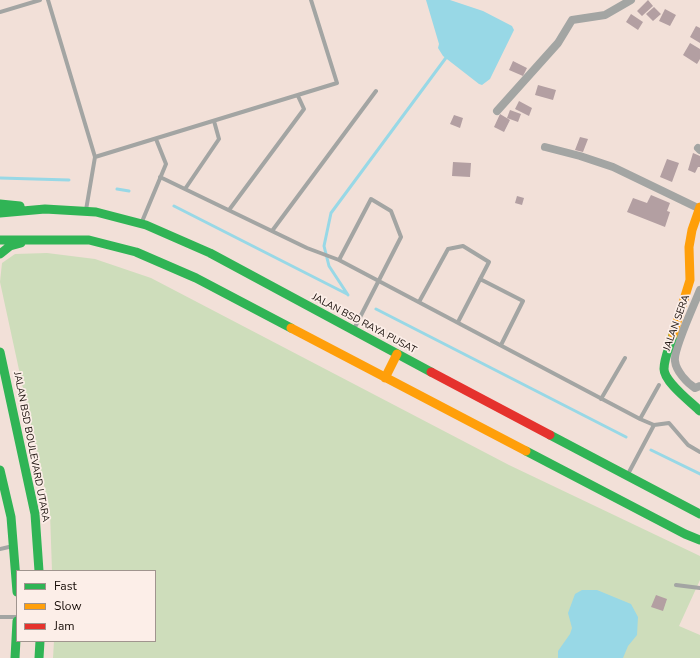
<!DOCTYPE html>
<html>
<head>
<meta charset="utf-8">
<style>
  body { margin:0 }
  #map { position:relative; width:700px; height:658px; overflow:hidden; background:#f2e0d8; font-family:"Nunito Sans",sans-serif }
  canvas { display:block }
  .legend { position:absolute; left:16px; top:570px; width:140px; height:72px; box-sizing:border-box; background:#fceee8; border:1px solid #a0948e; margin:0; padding:5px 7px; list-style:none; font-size:12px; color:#160c07 }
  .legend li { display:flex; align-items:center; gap:8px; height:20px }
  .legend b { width:20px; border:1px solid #a0948e }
</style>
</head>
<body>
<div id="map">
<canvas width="700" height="658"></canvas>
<ul class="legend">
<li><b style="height:5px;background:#30b455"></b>Fast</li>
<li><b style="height:5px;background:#ff9f0a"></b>Slow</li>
<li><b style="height:5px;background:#e5322d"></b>Jam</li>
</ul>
</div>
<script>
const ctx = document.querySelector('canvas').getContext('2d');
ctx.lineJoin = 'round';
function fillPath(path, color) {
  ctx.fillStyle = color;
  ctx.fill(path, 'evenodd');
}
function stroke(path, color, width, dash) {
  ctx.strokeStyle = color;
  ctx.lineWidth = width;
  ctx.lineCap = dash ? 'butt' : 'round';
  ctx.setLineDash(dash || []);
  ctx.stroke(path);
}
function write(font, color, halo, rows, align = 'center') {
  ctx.font = font + ' "Nunito Sans",sans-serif';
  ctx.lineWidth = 3.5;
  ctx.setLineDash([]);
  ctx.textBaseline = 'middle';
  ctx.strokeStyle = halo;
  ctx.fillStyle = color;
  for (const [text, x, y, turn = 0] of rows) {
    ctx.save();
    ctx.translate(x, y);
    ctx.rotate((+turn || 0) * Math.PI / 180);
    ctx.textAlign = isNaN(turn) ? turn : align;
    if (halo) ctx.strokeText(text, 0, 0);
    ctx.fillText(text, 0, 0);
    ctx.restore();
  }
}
fillPath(new Path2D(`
  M47,253L95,259L151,278L509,465L700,556V580L679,626L700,635V658H53L54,641H155V571H52L50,513L0,282L2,263L15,254Z`), '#ceddbb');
fillPath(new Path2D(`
  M426,0H450L483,11L512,26L514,30L490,79L482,85L479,84L443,56L438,48L439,44Z
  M582,590H597L631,604L638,617L637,635L628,646L623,658H558V651L570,634L572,628L568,613L575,594Z`), '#98d8e6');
stroke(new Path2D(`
  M0,178L69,180
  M117,189L129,191
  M174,206L347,294
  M348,295L329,266L324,246L331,213L448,55
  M376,309L626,437
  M651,450L700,474`), '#98d8e6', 3);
fillPath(new Path2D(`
  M648,0L653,6L642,16L637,11Z
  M654,7L661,14L653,21L646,14Z
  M665,9L676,15L670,26L659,21Z
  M631,14L643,22L638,30L626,22Z
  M696,26L700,28V43L690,37Z
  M690,43L700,49V59L697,64L683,55Z
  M513,61L527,68L523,76L509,70Z
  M538,85L556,90L553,100L535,95Z
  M519,101L532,108L529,116L515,109Z
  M510,110L521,114L518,122L507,118Z
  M500,114L510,120L504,132L494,127Z
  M454,115L463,118L460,128L450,124Z
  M580,137L588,139L583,152L575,150Z
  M693,153L700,156V167H698L695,173L688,170Z
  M667,159L679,163L672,182L660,177Z
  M453,162L471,163L470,177L452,176Z
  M651,195L670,203L667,211L670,212L665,227L627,212L633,198L647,203Z
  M517,196L524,198L522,205L515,203Z
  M656,595L667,599L663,611L651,607Z`), '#b39fa2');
stroke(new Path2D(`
  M48,0L95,157L337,83L311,0
  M0,12L40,0
  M160,177L307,248L339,260L640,419L654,425L669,423L688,445L700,452
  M185,189L219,139L214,121
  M86,210L95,157
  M229,210L304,109L298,96
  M141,224L166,164L156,139
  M272,231L376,91
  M339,260L371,199L391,211L401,237L354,329
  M480,279L523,301L501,345
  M419,302L448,249L463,246L489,262L458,322
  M601,399L625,358
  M640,419L659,385
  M628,474L654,425
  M0,549L13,546
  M676,585L700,588
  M0,617H17`), '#a3a5a3', 4);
stroke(new Path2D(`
  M497,111L558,43L572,20L605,15L631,0
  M545,147L580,156L613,167L698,208
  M698,148L700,150
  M700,290C695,303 673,350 675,361C676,371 687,383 695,388L700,386`), '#a3a5a3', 8);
stroke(new Path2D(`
  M0,204L20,206
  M0,213L45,209L96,212L146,225L210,253L431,372
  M0,240H89L136,252L196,278L291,328
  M0,254L10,246L21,243
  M673,335C670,346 664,358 664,369C664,382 691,402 700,411
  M0,352L35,514L39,571
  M550,435L700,514
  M526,451L685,534L700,540
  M0,470L11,517L17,592
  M15,658L17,621
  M39,658L40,641`), '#30b455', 9);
stroke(new Path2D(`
  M291,328L526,451
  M673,335L690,280L689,247L692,230L700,207
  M385,378L397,354`), '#ff9f0a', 9);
stroke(new Path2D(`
  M431,372L550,435`), '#e5322d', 9);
write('10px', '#160c07', '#fceee8', [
  ["JALAN SERA",677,323,-70],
  ["JALAN BSD RAYA PUSAT",364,324,28],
  ["JALAN BSD BOULEVARD UTARA",31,447,79]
]);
</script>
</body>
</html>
